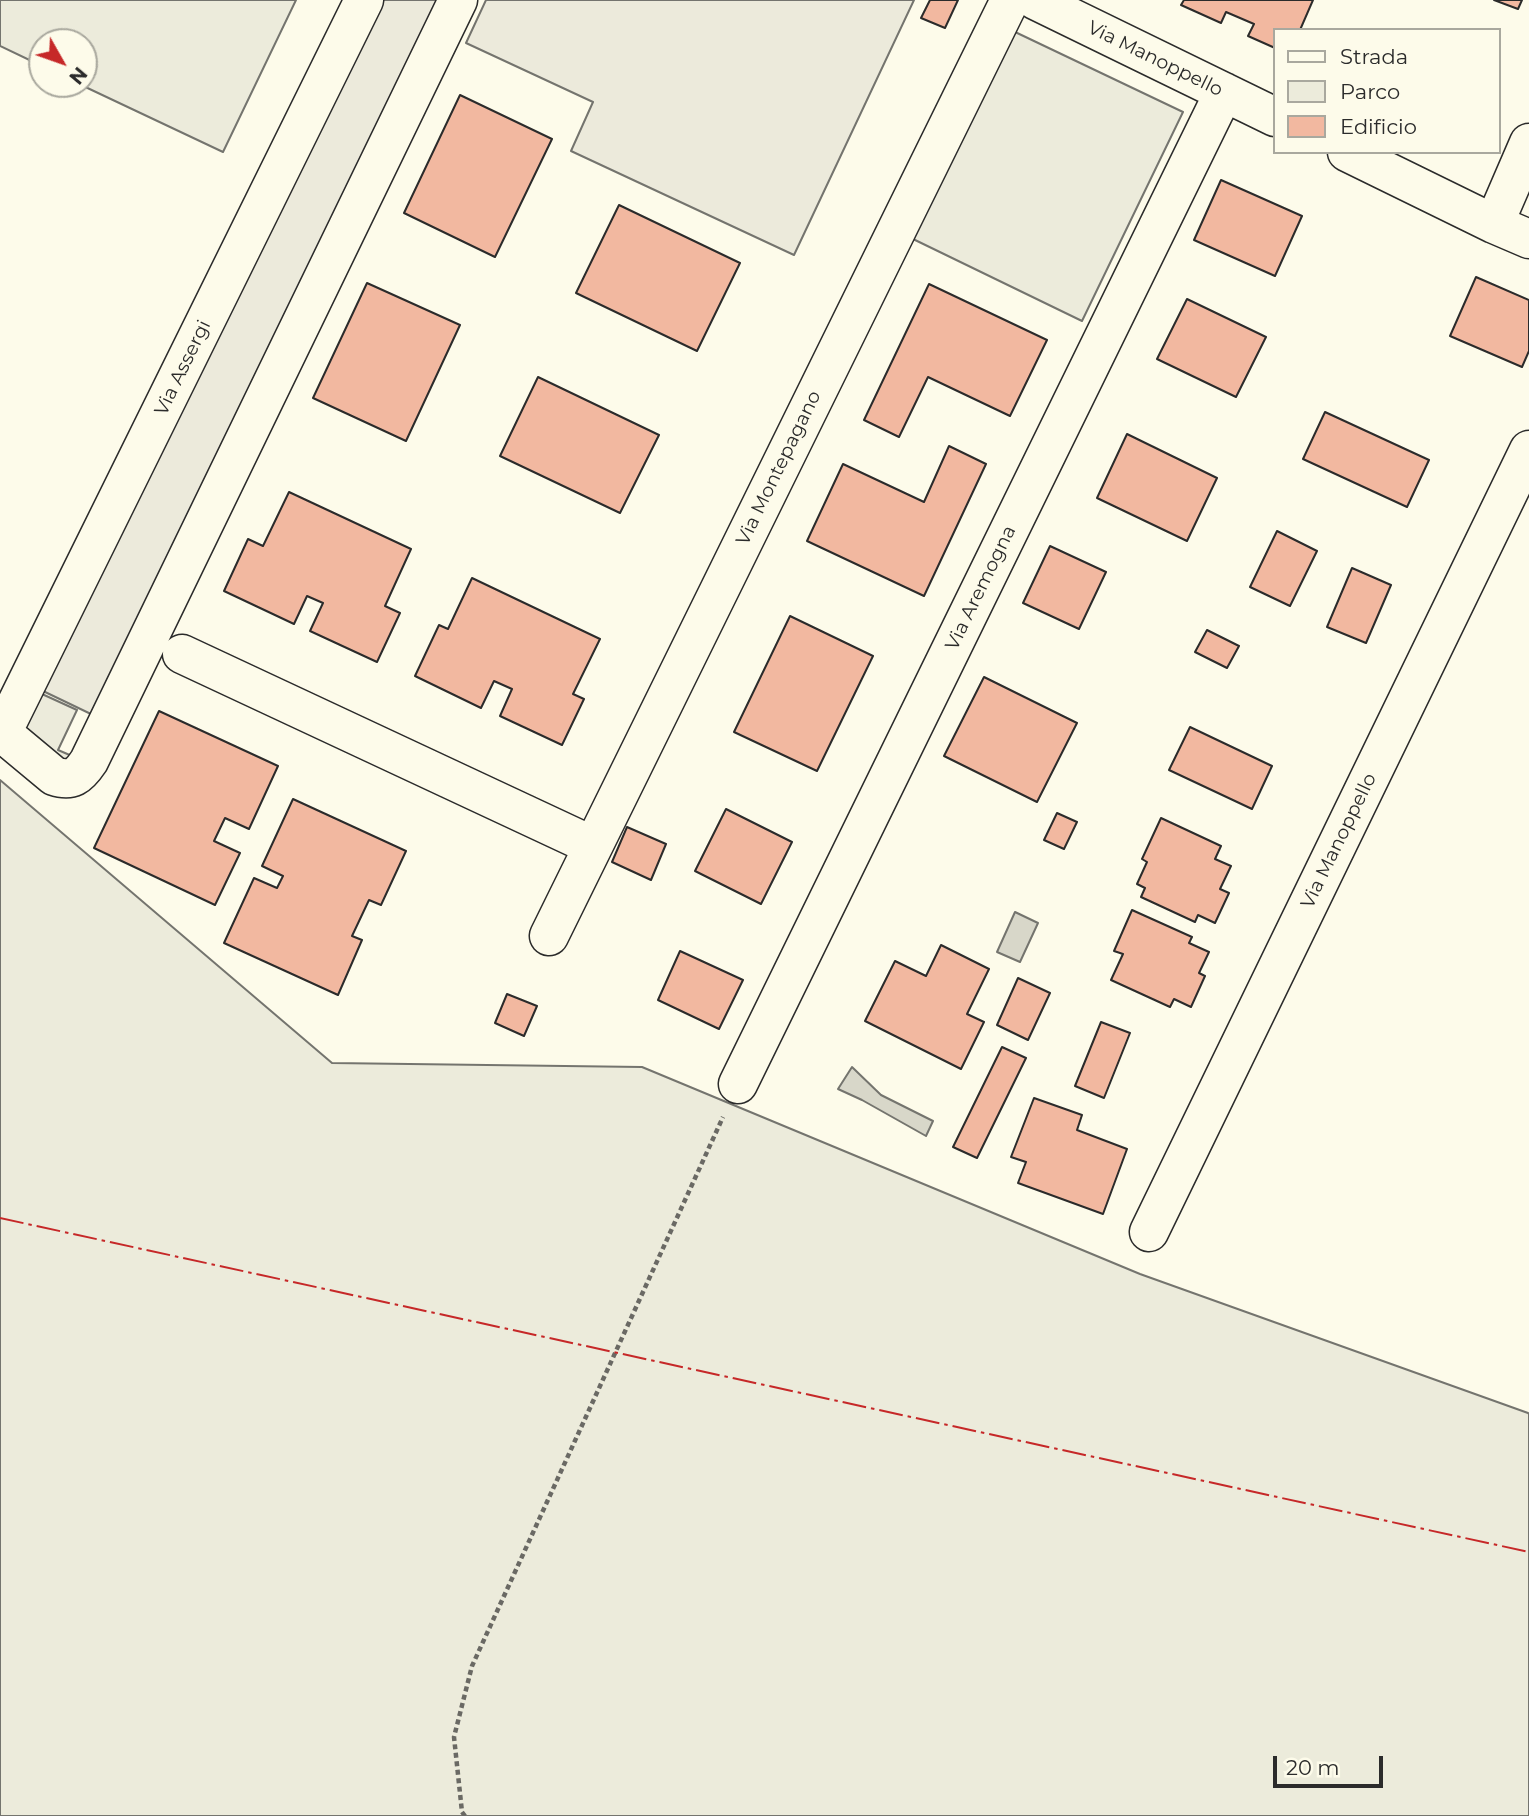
<!DOCTYPE html>
<html>
<head>
<meta charset="utf-8">
<style>
  body { margin:0 }
  #map { position:relative; width:1529px; height:1816px; overflow:hidden; background:#fdfbea; font-family:Montserrat,sans-serif }
  canvas { display:block }
  .legend { position:absolute; left:1273px; top:28px; width:228px; height:126px; box-sizing:border-box; background:#fdfbea; border:2px solid #a9a89e; margin:0; padding:9px 12px; list-style:none; font-size:21px; color:#2b2b2b }
  .legend li { display:flex; align-items:center; gap:14px; height:35px }
  .legend b { width:35px; border:2px solid #a9a89e }
  .north { position:absolute; left:28px; top:28px; width:70px; height:70px; box-sizing:border-box; background:#fdfbea; border:2px solid #a9a89e; border-radius:50%; rotate:130deg; font-size:19px; font-weight:700; line-height:28px; text-align:center; color:#2b2b2b }
  .north::after { content:''; display:block; margin:auto; width:24px; height:32px; background:#c62828; clip-path:polygon(50% 0,100% 100%,50% 72%,0 100%) }
  .scale { position:absolute; left:1273px; top:1756px; width:110px; height:32px; box-sizing:border-box; border:4px solid #2b2b2b; border-top:0; padding-left:9px; font-size:21px; line-height:24px; white-space:nowrap; color:#2b2b2b; -webkit-text-stroke:5px #fdfbea; paint-order:stroke }
</style>
</head>
<body>
<div id="map">
<canvas width="1529" height="1816"></canvas>
<ul class="legend">
<li><b style="height:9px;background:#fdfbea"></b>Strada</li>
<li><b style="height:19px;background:#ecebdb"></b>Parco</li>
<li><b style="height:19px;background:#f2b8a0"></b>Edificio</li>
</ul>
<div class="north">N</div>
<div class="scale">20 m</div>
</div>
<script>
const ctx = document.querySelector('canvas').getContext('2d');
ctx.lineJoin = 'round';
function fillPath(path, color) {
  ctx.fillStyle = color;
  ctx.fill(path, 'evenodd');
}
function stroke(path, color, width, dash) {
  ctx.strokeStyle = color;
  ctx.lineWidth = width;
  ctx.lineCap = dash ? 'butt' : 'round';
  ctx.setLineDash(dash || []);
  ctx.stroke(path);
}
function write(font, color, halo, rows, align = 'center') {
  ctx.font = font + ' Montserrat,sans-serif';
  ctx.lineWidth = 5;
  ctx.setLineDash([]);
  ctx.textBaseline = 'middle';
  ctx.strokeStyle = halo;
  ctx.fillStyle = color;
  for (const [text, x, y, turn = 0] of rows) {
    ctx.save();
    ctx.translate(x, y);
    ctx.rotate((+turn || 0) * Math.PI / 180);
    ctx.textAlign = isNaN(turn) ? turn : align;
    if (halo) ctx.strokeText(text, 0, 0);
    ctx.fillText(text, 0, 0);
    ctx.restore();
  }
}
const green = new Path2D(`
  M0,0H296L223,152L79,84H84V42H42V66L0,46Z
  M1013,31L1183,112L1082,321L913,239Z
  M42,694L77,710L58,750L72,756L63,776L22,735Z
  M0,780L332,1063L642,1067L1140,1274L1528,1413L1529,1414V1816H0Z`);
fillPath(green, '#ecebdb');
stroke(green, '#74746e', 2);
const parking = new Path2D(`
  M379,0H471L118,727L43,691Z
  M486,0H914L794,255L571,151L593,102L466,43Z`);
fillPath(parking, '#eceadb');
stroke(parking, '#74746e', 2);
const water = new Path2D(`
  M1015,912L1038,923L1020,962L997,952Z
  M852,1067L881,1095L933,1121L926,1136L862,1100L838,1089Z`);
fillPath(water, '#d8d7c9');
stroke(water, '#74746e', 2);
const building = new Path2D(`
  M930,0H958L945,28L921,18Z
  M1184,0H1313L1300,30H1275V48L1248,36L1254,24L1226,12L1221,23L1181,5Z
  M1494,0H1522L1518,9Z
  M460,95L552,139L495,257L404,213Z
  M1221,180L1302,216L1275,276L1194,240Z
  M619,205L740,263L697,351L576,293Z
  M1476,277L1529,300V351L1522,367L1450,336Z
  M367,283L460,325L406,441L313,398Z
  M929,284L1047,340L1010,416L928,377L899,437L864,420Z
  M1187,299L1266,337L1236,397L1157,359Z
  M538,377L659,435L620,513L500,456Z
  M1325,412L1429,460L1407,507L1303,459Z
  M1127,434L1217,478L1187,541L1097,498Z
  M949,446L986,464L924,596L807,541L843,464L924,502Z
  M289,492L411,549L385,606L400,613L377,662L310,631L323,603L307,596L294,624L224,591L248,539L263,546Z
  M1277,531L1317,551L1290,606L1250,587Z
  M1050,546L1106,572L1079,629L1023,603Z
  M1352,568L1391,585L1366,643L1327,627Z
  M472,578L600,639L573,694L584,699L562,745L500,716L512,689L494,681L481,708L415,676L439,625L448,629Z
  M790,616L873,656L817,771L734,732Z
  M1207,630L1239,646L1227,668L1195,652Z
  M984,677L1077,723L1037,802L944,756Z
  M159,711L278,766L249,829L225,818L214,841L240,853L215,905L94,848Z
  M1190,727L1272,766L1252,809L1169,770Z
  M293,799L406,851L381,905L369,900L352,936L362,940L338,995L224,943L254,878L277,888L283,876L262,866Z
  M726,809L792,842L761,904L695,871Z
  M1057,813L1077,822L1064,849L1044,840Z
  M1161,818L1221,846L1215,859L1231,866L1220,889L1229,893L1215,923L1198,915L1195,922L1141,897L1145,888L1137,884L1147,862L1142,859Z
  M627,827L666,844L651,880L612,862Z
  M1132,910L1192,937L1189,943L1209,952L1199,973L1205,976L1191,1007L1174,999L1170,1007L1111,980L1123,954L1114,951Z
  M941,945L989,969L967,1014L984,1022L961,1069L865,1021L895,961L926,976Z
  M680,951L743,980L719,1029L658,1000Z
  M1018,978L1050,993L1028,1040L997,1025Z
  M507,994L537,1006L524,1036L495,1023Z
  M1101,1022L1130,1033L1104,1098L1075,1086Z
  M1002,1047L1026,1058L977,1158L953,1147Z
  M1034,1098L1082,1115L1077,1130L1127,1149L1103,1214L1018,1183L1026,1162L1011,1157Z`);
fillPath(building, '#f2b8a0');
stroke(building, '#2b2b2b', 2);
const minor = new Path2D(`
  M1035,0L1275,117
  M1347,152L1494,224L1529,239
  M1494,224L1529,143
  M182,654L593,846
  M0,731L54,776C72,782 79,776 89,761L458,0
  M2,733L364,0
  M549,936L1010,0
  M738,1084L1224,92
  M1149,1232L1529,450`);
stroke(minor, '#2b2b2b', 41);
stroke(new Path2D(`
  M465,1816L462,1812L454,1737L472,1666L723,1117`), '#6a6964', 4.5, [5, 3.5]);
stroke(minor, '#fdfbea', 38);
stroke(new Path2D(`
  M0,1218L1529,1552`), '#c62828', 2, [24, 5, 3.5, 5]);
write('19px', '#2b2b2b', '#fdfbea', [
  ["Via Manoppello",1155,59,26],
  ["Via Assergi",183,368,-64],
  ["Via Montepagano",779,468,-64],
  ["Via Aremogna",981,588,-64],
  ["Via Manoppello",1339,841,-64]
]);
</script>
</body>
</html>
